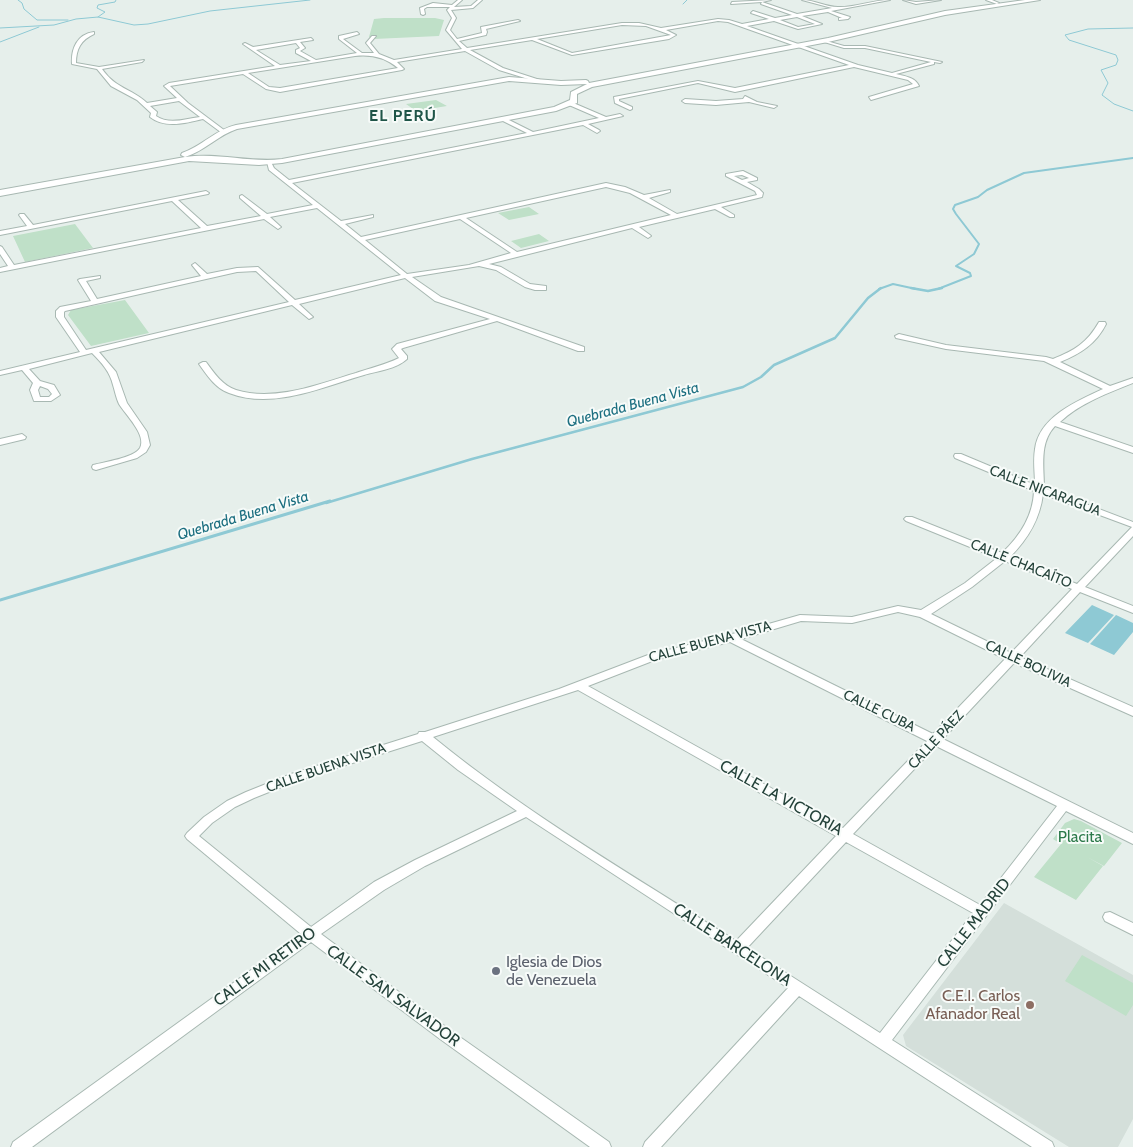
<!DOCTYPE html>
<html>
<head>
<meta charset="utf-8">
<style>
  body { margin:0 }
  canvas { display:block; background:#e6efeb }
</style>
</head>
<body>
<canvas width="1133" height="1147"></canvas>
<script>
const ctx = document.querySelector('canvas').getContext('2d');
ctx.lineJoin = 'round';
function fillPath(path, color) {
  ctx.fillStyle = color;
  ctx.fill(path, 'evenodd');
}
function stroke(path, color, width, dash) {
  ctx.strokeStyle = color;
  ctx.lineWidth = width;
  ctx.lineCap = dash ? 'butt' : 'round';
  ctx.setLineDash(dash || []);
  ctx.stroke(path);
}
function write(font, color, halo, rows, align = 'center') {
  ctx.font = font + ' Cabin,sans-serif';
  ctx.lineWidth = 4;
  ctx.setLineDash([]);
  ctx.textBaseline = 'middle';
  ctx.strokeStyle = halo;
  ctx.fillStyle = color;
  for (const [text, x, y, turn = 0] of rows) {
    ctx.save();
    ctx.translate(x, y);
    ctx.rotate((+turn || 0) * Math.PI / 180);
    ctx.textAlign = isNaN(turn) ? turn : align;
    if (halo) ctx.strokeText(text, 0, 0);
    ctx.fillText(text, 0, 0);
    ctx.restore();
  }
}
fillPath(new Path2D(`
  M1004,903L1133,975V1119L1118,1147H1069L906,1046L903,1035Z`), '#d4dfda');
fillPath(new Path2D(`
  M384,18H435L444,20L439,36L374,39L369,37L374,19Z
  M436,100L447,106L416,111L406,104Z
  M529,207L539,214L509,220L498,213Z
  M75,224L93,248L25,262L13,236Z
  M539,234L549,241L521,248L511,241Z
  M125,300L149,333L91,346L68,315L71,310Z
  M1074,819L1081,821L1122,843L1104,866L1087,857L1103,866L1076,900L1034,877L1061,844L1053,839L1065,823Z
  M1082,955L1133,983V1005L1126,1016L1065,981Z`), '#bfe0c8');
fillPath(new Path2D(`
  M1092,605L1114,615L1088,643L1065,633Z
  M1116,615L1133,623V632L1114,655L1090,644Z`), '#8ec9d4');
stroke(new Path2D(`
  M18,0L22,3L24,9L37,20H68
  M683,4L687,0
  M98,17L105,12L97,8L98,5L115,2L116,0
  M0,28L54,25L76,19L98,17L134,25L148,24L210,11L310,0
  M1133,28L1088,29L1065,35L1069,40L1116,55L1118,60L1116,65L1101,70L1108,83L1102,95L1114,104L1133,111
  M0,42L39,27`), '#8ec9d4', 1);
stroke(new Path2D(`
  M879,289L893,284L916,289
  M938,289L971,276L970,273L956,266L974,254L979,244L956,214L953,209L955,205L978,197L987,190L1024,173L1133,158`), '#8ec9d4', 2);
stroke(new Path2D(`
  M911,288L928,291L942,288
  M326,503L472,459L743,387L761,377L774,365L835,338L868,298L881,288`), '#8ec9d4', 2.5);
stroke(new Path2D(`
  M0,600L330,501`), '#8ec9d4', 3);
const minor = new Path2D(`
  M458,0H462L454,7L471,6L478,0H482L473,8L451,10L456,18L450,30L457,39L482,33L481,27L518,20L520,21L486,29L487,32L486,35L459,41L467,48L622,23H639L661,28L718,19L729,20L742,24L769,19L751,13L753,11L775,18L792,15L761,4L762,2L731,4L732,2L771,0L762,2L797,14L832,8L802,0C814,0 826,7 838,7C853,8 873,0 890,0L831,11L850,17L848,19L839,20V18H842L828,12L802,16L822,24L798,29L774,21L747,26L858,65L892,73L931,62L865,48H844L821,41L823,40L844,46H865L942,62L940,63L934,62V64L896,74C904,76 915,77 919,86L871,100L869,97L913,84L908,80L854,67L735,92L698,83L619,99V101L632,107V109L630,110L615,103L614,97L698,81L735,88L849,65L728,22L718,21L666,30L676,35L669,39L572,55L532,40L470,50L503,68L540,80L538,82L499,70L465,51L397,62L404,69L402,70L280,92L266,89L243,74L170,86L188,103L224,130V132L222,133L203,119C186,123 165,129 150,117L151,113L137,100L111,86L97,69L72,64C71,49 77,34 94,32V34C81,40 76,49 76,63L99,67L144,60L142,62L102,69C116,89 131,88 147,103L177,98L164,86L169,83L275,66L243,44L245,43L253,47L311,38L313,40L300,42L305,48L300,51L316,60L357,53L339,39V36L357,32L359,34L343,39L362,53H374L366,43L372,36H376L370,43L379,54L394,60L462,49L446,30L452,18L447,10L450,7H427L424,9L425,14L423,15L421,14L420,8L433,3L452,5ZM797,17L815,24L798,27L780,20ZM622,25L646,26L671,35L572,53L537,39ZM296,43L300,48L296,50V53L311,61L280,65L256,50ZM355,56C372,54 386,58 398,68L280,88L269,87L248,73ZM179,101L200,117C185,119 169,125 156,116L157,112L150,106Z
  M903,0L916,2L941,0L916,4Z
  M986,0H992L999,3L997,4Z
  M745,96L757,102L777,106L774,108L749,102L716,105L685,103L682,101L685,99L716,101L743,99Z
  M571,102L606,117L620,114L623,116L588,124L599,130L600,131L597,133L583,125L292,183L341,221L373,215V217L345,224L361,237L606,183L625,187L644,195L670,190V192L649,198L677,214L757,195L755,191L726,176V174L743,171L757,178V180L747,182L759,189L763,193L762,197L721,207L734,215V217H730L715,209L639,227L650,235L651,236L648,238L632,228L489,264L501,267L530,284L546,286V290H535L525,287L496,270L479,266L412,277L441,297L584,347V351H578L497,321L403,348L401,349L407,356V359C396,369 378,371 364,375C322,387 273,410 229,393C215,388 207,375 199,364L203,362H206C214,373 223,386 236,390C275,402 319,384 356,373C370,368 385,365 399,358L392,349L397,344L490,319L435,301L405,278L299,304L313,317L309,319L292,305L99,352L116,372L127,403L147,432L150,445L146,452L137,458L96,470L93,469L92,467L93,465C104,462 134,458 140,448C147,435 125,414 119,404C116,398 115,391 113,385C110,372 102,363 92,353L29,369L40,381L54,385L60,395L51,401H34L30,390L33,383L22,370L0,375V371L80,352L56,317V311L60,307L91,301L78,280L80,279L100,276V278L86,281L97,299L201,276L192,265L195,263L207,274L237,268L258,267L295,300L401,275L317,208L270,217L281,227L278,229L264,219L0,272V268L8,266L0,254V246L2,247L14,265L201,228L172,201L0,235V231L27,226L19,215L20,214H24L33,225L206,191L209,193L208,194L178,200L207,226L261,216L240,198V196L242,195L267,214L313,205L269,170L267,162H271L274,168L289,180L527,133L501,120V118L503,117L533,132L599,118L569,105L568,104ZM742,175L749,178L742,180L734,176ZM606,187L630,193L671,215L517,252L466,218ZM460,219L511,253L469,265L407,274L365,240ZM256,271L289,302L86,350L64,317V312L65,311L237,272ZM40,386L48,389L52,394L49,397H40L38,390Z
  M1099,322H1105L1106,324C1096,344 1080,354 1060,362L1110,386L1133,378V383C1108,393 1080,403 1060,422L1133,447V453L1055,426C1039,443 1044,466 1044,488L1133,522V536L1085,587L1133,606V613L1080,592L1020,657L1133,707V716L1014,663L943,739L1133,833V844L1066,811L892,1040L1052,1142L1054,1147H1032L799,996L661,1147H643L645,1142L788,988L526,817L425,866L384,890L321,934L450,1030L609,1142L611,1147H590L440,1039L311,942L32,1147H11L13,1142L301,934L187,839L185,836L187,833L204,817L227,801L246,792L291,774L418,734L419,732H425L559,689L648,655L744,631L800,615L852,617L898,606L921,610L965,583L997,558L906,521L904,519L906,517H912L1002,553C1020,536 1033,516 1034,491L955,458L954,456L955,454H961L1035,485C1035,473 1033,461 1035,449C1039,417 1077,401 1103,389L1044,361L946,349L896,338L895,336L899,334L946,345L1046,357L1053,359C1075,350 1087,343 1099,322ZM1043,494L1132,527L1077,584L1010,557C1028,539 1040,519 1043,494ZM1005,561L1072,589L1011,653L931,614L972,587ZM898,612L920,617L1005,659L933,734L741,639L801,621L852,623ZM730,642L927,741L843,828L588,686L655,660ZM578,690L836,836L736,941C634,876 527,814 433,737ZM422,741L458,770L517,811L415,860L374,882L311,927L199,836L212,823L235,807L254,798L299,780ZM936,746L1057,806L980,905L853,834ZM846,842L973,913L880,1033L747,948Z
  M22,434L26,437L25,439L0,445V439Z
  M1110,912L1133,923V935L1105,921L1103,917L1105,913Z`);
const tertiary = new Path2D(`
  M1025,0H1040L945,15L828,42L592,87L577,94V103L556,111L282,163L259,165L189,161L0,196V190L185,157L181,155L182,153C202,146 215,130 236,125L509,77L561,81L586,80L588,81L589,83L828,38L945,11ZM509,81L561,85L587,84L571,92L570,100L554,107L282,159C250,163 217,152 185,157C205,151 218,135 237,129Z`);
stroke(minor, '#a8b8b2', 2);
stroke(tertiary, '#a8b8b2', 2);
fillPath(minor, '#fff');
fillPath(tertiary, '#fff');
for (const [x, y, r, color] of [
  [496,971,5,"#6b7280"],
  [1030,1005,5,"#8d6e63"]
]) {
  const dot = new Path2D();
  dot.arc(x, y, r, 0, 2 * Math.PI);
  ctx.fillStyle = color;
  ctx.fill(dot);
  stroke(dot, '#f7fbf9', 2);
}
write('14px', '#24423a', '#f7fbf9', [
  ["CALLE NICARAGUA",1045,491,21],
  ["CALLE CHACAÍTO",1021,564,22],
  ["CALLE BUENA VISTA",710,642,-15],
  ["CALLE BOLIVIA",1028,664,25],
  ["CALLE CUBA",879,711,26],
  ["CALLE PÁEZ",936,740,-47],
  ["CALLE BUENA VISTA",326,768,-19]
]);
write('italic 15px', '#1c6f80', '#f7fbf9', [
  ["Quebrada Buena Vista",633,405,-15],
  ["Quebrada Buena Vista",243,516,-17]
]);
ctx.letterSpacing = '1px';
write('bold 16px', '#1f5548', '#f7fbf9', [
  ["EL PERÚ",403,116]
]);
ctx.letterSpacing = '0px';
write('16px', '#24423a', '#f7fbf9', [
  ["CALLE LA VICTORIA",781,798,29],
  ["CALLE MADRID",974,923,-52],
  ["CALLE BARCELONA",732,945,33],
  ["CALLE MI RETIRO",265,967,-36],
  ["CALLE SAN SALVADOR",393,996,36]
]);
write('16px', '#2d7a4b', '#f7fbf9', [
  ["Placita",1080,837]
]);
write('16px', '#5b616d', '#f7fbf9', [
  ["Iglesia de Dios",506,962],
  ["de Venezuela",506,980]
], 'left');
write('16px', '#785e54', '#f7fbf9', [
  ["C.E.I. Carlos",1020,996],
  ["Afanador Real",1020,1014]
], 'right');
</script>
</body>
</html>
